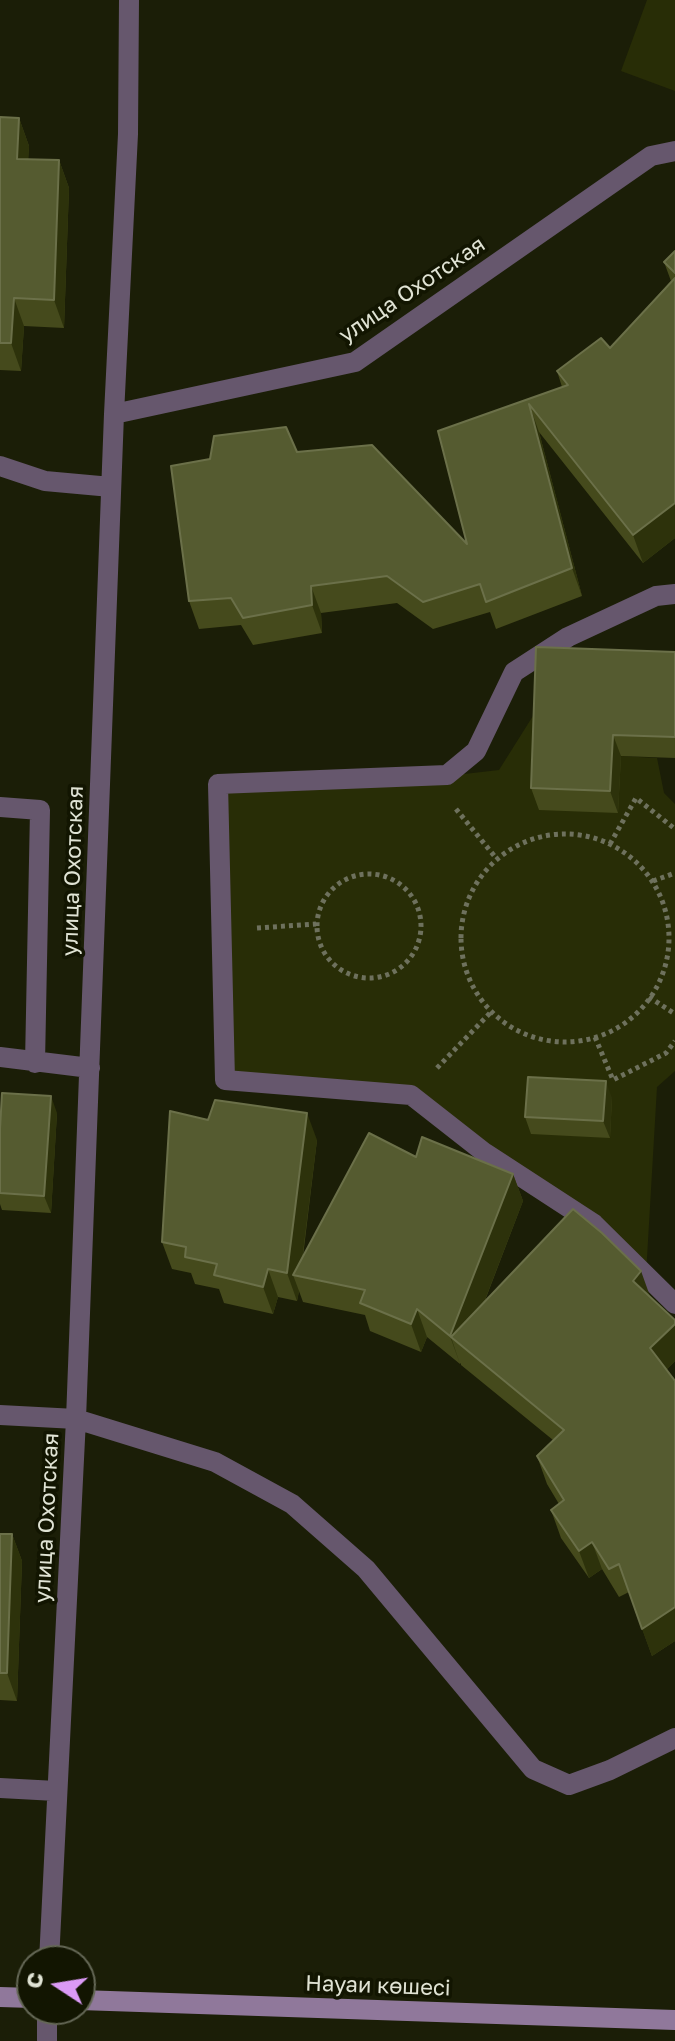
<!DOCTYPE html>
<html>
<head>
<meta charset="utf-8">
<style>
  body { margin:0 }
  #map { position:relative; width:675px; height:2041px; overflow:hidden; background:#1b1e07; font-family:"Golos Text",sans-serif }
  canvas { display:block }
  .north { position:absolute; left:16px; top:1945px; width:80px; height:80px; box-sizing:border-box; background:#121501; border:2px solid #646755; border-radius:50%; rotate:282deg; font-size:22px; font-weight:700; line-height:32px; text-align:center; color:#e0e3d4 }
  .north::after { content:''; display:block; margin:auto; width:28px; height:36px; background:#db9af6; clip-path:polygon(50% 0,100% 100%,50% 72%,0 100%) }
</style>
</head>
<body>
<div id="map">
<canvas width="675" height="2041"></canvas>
<div class="north">С</div>
</div>
<script>
const ctx = document.querySelector('canvas').getContext('2d');
ctx.lineJoin = 'round';
function fillPath(path, color) {
  ctx.fillStyle = color;
  ctx.fill(path, 'evenodd');
}
function stroke(path, color, width, dash) {
  ctx.strokeStyle = color;
  ctx.lineWidth = width;
  ctx.lineCap = dash ? 'butt' : 'round';
  ctx.setLineDash(dash || []);
  ctx.stroke(path);
}
function write(font, color, halo, rows, align = 'center') {
  ctx.font = font + ' "Golos Text",sans-serif';
  ctx.lineWidth = 7;
  ctx.setLineDash([]);
  ctx.textBaseline = 'middle';
  ctx.strokeStyle = halo;
  ctx.fillStyle = color;
  for (const [text, x, y, turn = 0] of rows) {
    ctx.save();
    ctx.translate(x, y);
    ctx.rotate((+turn || 0) * Math.PI / 180);
    ctx.textAlign = isNaN(turn) ? turn : align;
    if (halo) ctx.strokeText(text, 0, 0);
    ctx.fillText(text, 0, 0);
    ctx.restore();
  }
}
fillPath(new Path2D(`
  M647,0H675V91L621,71Z
  M543,700L621,756L657,758L664,793L675,804V1071L657,1087L646,1275L411,1095L225,1080L218,784L430,778L499,770Z`), '#282d06');
stroke(new Path2D(`
  M456,809L496,858
  M461 938a104 104 0 1 1 208 0a104 104 0 1 1-208 0Z
  M610,844L636,798L675,829
  M317 926a52 52 0 1 1 104 0a52 52 0 1 1-104 0Z
  M653,881L675,873
  M257,928L316,924
  M649,997L675,1014
  M595,1037L613,1080L666,1053L675,1041
  M437,1068L491,1012`), '#6e715d', 5, [4, 4]);
stroke(new Path2D(`
  M114,414L128,134L129,0
  M0,466L45,481L111,487
  M675,594L656,596L568,637L514,672L476,751L447,775L218,784L225,1080L411,1095L485,1153L594,1224L675,1304
  M0,807L40,810L35,1063
  M0,1057L90,1068
  M0,1415L76,1419L215,1462L292,1504L366,1569L533,1769L569,1785L610,1770L675,1738
  M0,1788L56,1791
  M49,1961L76,1419L114,414L355,362L651,156L675,151
  M47,2041V2009`), '#66576d', 20);
stroke(new Path2D(`
  M0,1997L32,1998
  M80,2000L675,2020`), '#90789b', 20);
fillPath(new Path2D(`
  M0,117L19,118L29,146L28,160H59L69,188L64,328L24,326L21,371L0,370Z
  M675,251V538L643,563L539,432L582,596L496,629L490,612L433,629L397,603L321,613L322,633L253,645L241,625L199,629L189,601L297,452L467,544L438,431L562,387L557,371L610,348L671,281L664,262Z
  M675,652V758L621,756L618,813L539,810L531,788Z
  M612,1098L610,1138L531,1134L525,1117Z
  M57,1113L51,1213L2,1210L0,1204V1129Z
  M208,1120L317,1140L303,1256L416,1157L513,1174L523,1201L484,1303L651,1298L675,1361L666,1370L675,1381V1641L652,1656L629,1592L619,1597L602,1569L589,1578L561,1538L551,1510L559,1504L547,1484L537,1456L553,1440L461,1365V1363L460,1364L427,1337L421,1352L370,1331L365,1315L303,1302L299,1291L297,1301L278,1297L273,1314L224,1303L219,1289L195,1284L191,1273L172,1269L162,1242Z
  M0,1534H12L22,1561L17,1701L0,1700Z`), '#454a1c');
fillPath(new Path2D(`
  M19,118L29,146L27,187L17,159Z
  M59,160L69,188L64,328L54,300Z
  M14,298L24,326L21,371L11,343Z
  M529,404L539,432L582,596L572,568Z
  M675,503V538L643,563L633,535Z
  M311,586L321,613L322,633L312,605Z
  M613,735L621,756L618,813L610,791Z
  M606,1081L612,1098L610,1138L603,1121Z
  M51,1096L57,1113L51,1213L44,1196Z
  M307,1113L317,1140L300,1276L293,1275L299,1291L297,1301L287,1273Z
  M513,1174L523,1201L466,1349L451,1337L460,1364L450,1336Z
  M268,1269L278,1297L273,1314L263,1287Z
  M641,1271L651,1299L633,1281Z
  M417,1309L427,1337L421,1352L411,1324Z
  M675,1324V1361L660,1376L650,1348Z
  M12,1534L22,1561L17,1701L7,1673Z
  M592,1542L602,1569L589,1578L579,1551Z
  M675,1607V1641L652,1656L642,1629Z`), '#2d320b');
const building = new Path2D(`
  M0,117L19,118L17,159L59,160L54,300L14,298L11,343H0Z
  M675,251V273L664,262Z
  M675,278V503L633,535L529,404L572,568L486,602L480,584L423,602L387,576L311,586L312,605L243,618L231,598L189,601L171,466L210,459L214,436L286,427L297,452L372,445L467,544L438,431L568,385L557,371L601,338L610,348Z
  M536,647L675,652V737L613,735L610,791L531,788Z
  M528,1077L606,1081L603,1121L525,1117Z
  M2,1093L51,1096L44,1196L0,1193V1129Z
  M215,1100L307,1113L287,1273L268,1269L263,1287L214,1275L217,1264L185,1257L186,1247L162,1242L170,1111L208,1120Z
  M369,1133L416,1157L422,1137L513,1174L450,1336L417,1309L411,1324L360,1303L365,1290L293,1275Z
  M573,1209L602,1233L641,1271L633,1281L675,1320V1324L650,1348L675,1381V1607L642,1629L619,1564L609,1569L592,1542L579,1551L551,1510L564,1500L537,1456L564,1430L451,1337Z
  M0,1534H12L7,1673H0Z`);
fillPath(building, '#555b30');
stroke(building, '#6b7049', 2);
write('22px', '#e0e3d4', '#121501', [
  ["улица Охотская",412,290,-34],
  ["улица Охотская",73,871,-88],
  ["улица Охотская",47,1518,-87],
  ["Науаи көшесі",378,1986,2]
]);
</script>
</body>
</html>
